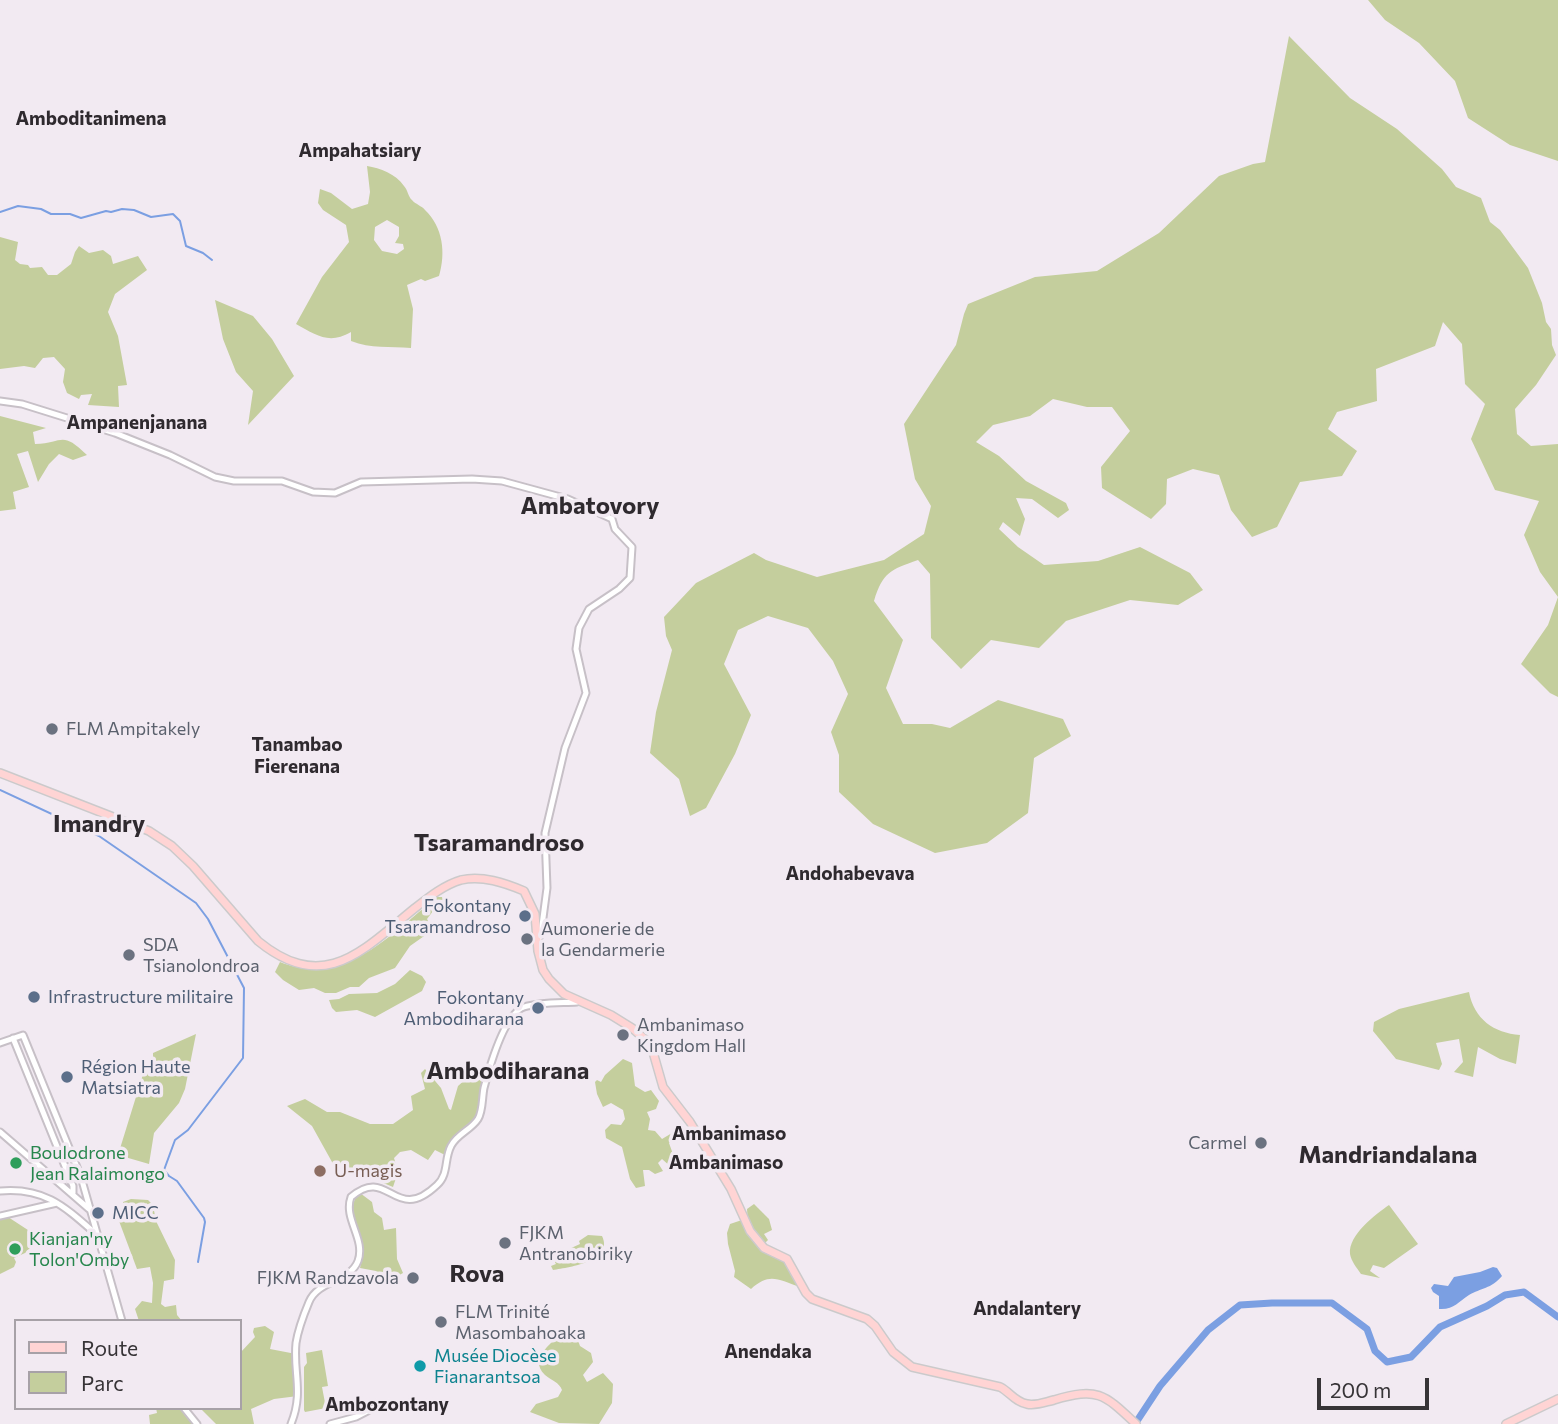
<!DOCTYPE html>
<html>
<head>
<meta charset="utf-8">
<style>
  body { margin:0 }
  #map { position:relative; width:1558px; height:1424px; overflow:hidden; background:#f2eaf2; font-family:Commissioner,sans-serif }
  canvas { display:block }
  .legend { position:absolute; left:14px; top:1319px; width:228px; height:91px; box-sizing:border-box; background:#f2eaf2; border:2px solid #a7a1a7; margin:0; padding:9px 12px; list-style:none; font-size:21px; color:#373437 }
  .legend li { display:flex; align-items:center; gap:14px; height:35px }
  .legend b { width:35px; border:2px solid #a7a1a7 }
  .scale { position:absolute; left:1317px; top:1378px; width:112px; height:32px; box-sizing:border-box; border:4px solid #373437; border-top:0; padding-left:9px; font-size:21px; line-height:24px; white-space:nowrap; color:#373437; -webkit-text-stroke:5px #f2eaf2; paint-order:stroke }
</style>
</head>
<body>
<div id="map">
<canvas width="1558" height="1424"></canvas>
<ul class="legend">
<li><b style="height:9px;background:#ffd4d4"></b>Route</li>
<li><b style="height:19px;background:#c4ce9d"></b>Parc</li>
</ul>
<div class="scale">200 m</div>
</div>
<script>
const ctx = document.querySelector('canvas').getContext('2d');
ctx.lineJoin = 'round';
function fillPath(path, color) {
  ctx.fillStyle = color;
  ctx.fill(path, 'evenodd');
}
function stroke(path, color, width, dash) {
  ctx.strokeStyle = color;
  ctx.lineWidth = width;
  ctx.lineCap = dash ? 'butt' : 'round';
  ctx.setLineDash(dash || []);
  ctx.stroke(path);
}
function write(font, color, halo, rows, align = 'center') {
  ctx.font = font + ' Commissioner,sans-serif';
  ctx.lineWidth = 7;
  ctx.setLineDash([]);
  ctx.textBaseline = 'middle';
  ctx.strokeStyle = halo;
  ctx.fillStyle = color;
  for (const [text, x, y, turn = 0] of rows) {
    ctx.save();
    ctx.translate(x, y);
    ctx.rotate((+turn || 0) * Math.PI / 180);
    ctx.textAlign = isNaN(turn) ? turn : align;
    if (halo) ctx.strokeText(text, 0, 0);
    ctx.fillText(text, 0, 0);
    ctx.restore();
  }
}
fillPath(new Path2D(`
  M1368,0H1558V161L1510,145L1468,118L1455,81L1419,43L1385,20Z
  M1289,36L1350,98L1397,129L1442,169L1456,187L1481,198L1490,222L1500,230L1528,268L1542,303L1546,322L1551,329L1552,345L1556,355L1536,385L1515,409L1517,434L1531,446L1558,444V697L1550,693L1521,664L1548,625L1558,597L1540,572L1524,535L1539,501L1495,490L1471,439L1485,404L1465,384L1462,344L1443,322L1435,346L1376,369L1377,401L1337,412L1328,429L1357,451L1342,476L1300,482L1277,527L1252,537L1231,510L1219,475L1193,469L1167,479L1166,504L1151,519L1102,488L1101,467L1130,431L1112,407H1087L1053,399L1030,416L993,425L976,442L999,456L1026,481L1066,503L1069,510L1058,518L1032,499L1016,498L1025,519L1020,536L1003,522L999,529L1018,547L1044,565L1098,561L1140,547L1190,573L1203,590L1178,605L1130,600L1066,621L1039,648L991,640L961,669L931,638L930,574L918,560C890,570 883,572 874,601L903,640L886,688L903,724H932L950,728L998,700L1063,719L1071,736L1034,758L1028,813L987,843L935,853L873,824L839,792V755L831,732L848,694L833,661L808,628L768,616L738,630L724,664L751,715L735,754L706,808L690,816L679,779L650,753L656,712L672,650L666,636L664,617L696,583L754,553L766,560L817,577L884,560L924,534L931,506L915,479L904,424L956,345L964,314L968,304L1035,277L1097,271L1159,233L1219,176L1253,164L1265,162Z
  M367,166C380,168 396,174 404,186C408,190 408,197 412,200C415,204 422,206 425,210C443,227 446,253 439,276L425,281L421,279L407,285L413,309L411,348C390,346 371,349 351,341V332C329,345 316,335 296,324L322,277L349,242L346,225L323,210L318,203L320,189L331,193L352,209L368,204L370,192ZM387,220L399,227V236L395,243L403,244L404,249L397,254L382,251L374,240L375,227Z
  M0,237L18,242L15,260L20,264L28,265L30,268L42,267L48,275H57L71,264L75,252L79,246L89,253L103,250L111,256L113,264L138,256L147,270L115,294L108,312L118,336L127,385L118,386L119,407L88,405L92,394L81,395L79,399L67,393L63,382L65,369L54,357L43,358L35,368L24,366L0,369Z
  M215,300L253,316L272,339L294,376L248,425L253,391L236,372L223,339Z
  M0,416L46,428L33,432L35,444C64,443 61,430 87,455L73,460L59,454L49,464L38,482L28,451L17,454L29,487L13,492L16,509L0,511Z
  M437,897H442L448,908L433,911L427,919L431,927L427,934L410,946L395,968L369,978L359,987H350L336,993H325L314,988L299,990L283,980L275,972L280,962C344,988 391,934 437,897Z
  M410,970L422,976L426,982L422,991L375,1017L357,1010L336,1012L332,1008L329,1000L339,999L349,994L377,993L395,984Z
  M1469,992C1474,1019 1494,1033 1520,1035L1516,1064L1500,1059L1478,1047L1473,1077L1454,1072L1463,1062L1459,1039L1436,1043L1442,1064L1439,1070L1396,1059L1373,1031L1374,1022L1399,1009Z
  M196,1034L185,1089L179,1103L154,1133L149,1164L118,1155L144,1071L153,1064V1053Z
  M623,1059L632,1063L635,1086L645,1092L651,1090L659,1101L656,1109L647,1112L650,1119L648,1130L655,1131L662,1139L672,1133L677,1137L669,1143L674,1157L671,1160V1167L662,1159L658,1163L663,1171L655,1174L649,1170H643L645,1186L636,1188L630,1179L622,1147L606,1138L605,1130L611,1124L621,1125L625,1119L623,1110L611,1103L603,1107L597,1094L595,1082L597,1080L601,1082L605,1075Z
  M425,1069L441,1088L449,1109L451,1110L458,1086L468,1077L483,1079L478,1116L456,1135L445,1155L435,1150L428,1160L411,1150L400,1152L394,1158L398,1172L393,1187L381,1182L375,1168L337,1171L312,1126L287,1106L305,1099L327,1112H340L370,1124H393L413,1110L411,1096L425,1089L421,1073Z
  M360,1193L372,1202L374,1212L382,1218L384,1230L396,1228L397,1259L403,1273L392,1279L376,1271L360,1268C362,1260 364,1253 363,1246C361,1228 343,1208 360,1193Z
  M131,1199L148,1200L153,1205L156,1221L175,1260L174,1279L164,1281L161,1304L165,1307L176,1305L177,1315L182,1321H139L135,1309L142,1301L152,1303L153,1283L150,1267L137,1269L116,1213L124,1211L123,1202Z
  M754,1204L769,1219L772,1230L764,1234L768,1240L765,1243L748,1223L747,1209Z
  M1389,1205L1418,1244L1384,1268L1373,1265L1370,1271L1380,1278L1361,1274C1357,1268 1351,1261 1350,1254C1348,1235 1376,1214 1389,1205Z
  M8,1217L31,1232L34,1244L25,1253L14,1258L16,1262L14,1267L0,1274V1219Z
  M742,1220L752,1237L781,1256L800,1287C778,1280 770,1272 751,1289L734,1277L735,1271L728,1244L727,1233L730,1224Z
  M588,1235L602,1236C614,1261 571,1267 553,1270L551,1266L556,1264L553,1259L558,1254L580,1244L579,1241Z
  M265,1326L274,1332L270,1349L296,1354L298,1396L274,1399L251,1409L254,1424H216L200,1408H240V1353L255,1337L253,1332L254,1328Z
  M567,1329H574L580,1346L591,1353L593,1362L583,1375L587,1382L603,1373L613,1384L612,1403L599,1424L559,1423L530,1412L536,1404L558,1397L562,1390C559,1382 552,1381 545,1375C527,1358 555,1340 567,1329Z
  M322,1350L328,1386L322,1387L326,1408L305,1412L304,1410V1367L307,1363L306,1353Z
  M156,1408H181L194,1424H150L149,1415L157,1413Z`), '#c4ce9d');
fillPath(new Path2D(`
  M1493,1267L1497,1268L1502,1276C1491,1289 1481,1288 1469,1295C1458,1302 1454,1310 1439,1309V1296L1433,1292L1431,1288L1434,1284L1448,1286L1454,1277L1480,1272Z`), '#7b9fe2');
stroke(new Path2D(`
  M0,212L18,206L41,209L51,214H70L81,218L106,211L111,212L122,209L134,210L151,217L173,214L180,221L186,246L203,253L212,260
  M0,790L99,836L196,903L208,919L244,988L243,1058L188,1130L175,1140L164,1170L169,1176L177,1181L204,1218L205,1222L198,1262`), '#7b9fe2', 2);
stroke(new Path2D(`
  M1135,1424L1160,1386L1208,1330L1240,1305L1272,1303H1332L1367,1329L1375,1351L1387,1362L1411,1357L1440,1327L1487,1306L1505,1295L1524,1292L1558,1317`), '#7b9fe2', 7);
const tertiary = new Path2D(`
  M0,401L22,404L115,433L170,455L215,477L234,481H282L313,492L335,493L361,482L472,479L502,481L568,499L612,519L615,529L632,547L630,578L619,589L589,609L579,628L576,649L586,693L565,748L545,833L547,888L541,933L539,938
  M13,1038L73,1186V1193
  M0,1043L23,1035L81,1177L122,1321
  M0,1132L89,1209
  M0,1191C45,1187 65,1207 97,1235
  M0,1216L57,1203
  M184,1408L197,1424
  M291,1424C304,1392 293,1373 296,1343C298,1330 304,1314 309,1302C318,1280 350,1282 358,1261C366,1239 343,1219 351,1197C389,1164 394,1226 437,1185C449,1174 444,1159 451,1146C457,1134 471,1130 478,1119C483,1111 482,1098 484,1088C489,1069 504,1014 524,1007C539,1002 561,1003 577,1002
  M330,1424L356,1417L381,1404L386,1408`);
const primary = new Path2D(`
  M0,773L149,831L172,846L193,866L258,941C324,995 362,951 415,908C429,897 444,885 461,880C482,875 505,883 524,891L535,914L538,951L543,970L549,979L564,994L611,1015L632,1028L648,1042L653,1052L663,1087L690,1122L731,1189L750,1231L764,1248L787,1259L806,1293L812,1299L867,1319L875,1326L893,1352L912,1367L1000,1387C1010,1392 1015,1402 1027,1404C1036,1406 1045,1402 1054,1400C1098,1387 1104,1394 1136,1424
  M1506,1424L1558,1399`);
stroke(tertiary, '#c7c0c7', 9);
stroke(primary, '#cbcacb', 10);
stroke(tertiary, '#fff', 5);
stroke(primary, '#ffd4d4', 7);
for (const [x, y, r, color] of [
  [52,729,7,"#6b7280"],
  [525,916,7,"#5c6f8a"],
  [527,939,7,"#6b7280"],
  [129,955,7,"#6b7280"],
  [34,997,7,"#5c6f8a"],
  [538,1008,7,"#5c6f8a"],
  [623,1035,7,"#6b7280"],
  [67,1077,7,"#5c6f8a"],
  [1261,1143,7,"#6b7280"],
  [16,1163,7,"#2e9e5b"],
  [320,1171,7,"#8d6e63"],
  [98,1213,7,"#5c6f8a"],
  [505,1243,7,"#6b7280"],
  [15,1249,7,"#2e9e5b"],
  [413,1278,7,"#6b7280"],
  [441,1322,7,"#6b7280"],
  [420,1366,7,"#0f9aa8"]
]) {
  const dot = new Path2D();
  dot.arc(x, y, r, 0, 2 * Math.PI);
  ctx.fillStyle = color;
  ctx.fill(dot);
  stroke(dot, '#f2eaf2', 2.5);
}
write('18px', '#5b616d', '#f2eaf2', [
  ["FLM Ampitakely",66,729],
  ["Aumonerie de",541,929],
  ["la Gendarmerie",541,950],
  ["SDA",143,945],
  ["Tsianolondroa",143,966],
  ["Ambanimaso",637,1025],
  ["Kingdom Hall",637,1046],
  ["Carmel",1247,1143,"right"],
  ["FJKM",519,1233],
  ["Antranobiriky",519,1254],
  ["FJKM Randzavola",399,1278,"right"],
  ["FLM Trinité",455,1312],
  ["Masombahoaka",455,1333]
], 'left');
write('18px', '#4e5e75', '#f2eaf2', [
  ["Fokontany",511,906,"right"],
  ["Tsaramandroso",511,927,"right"],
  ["Infrastructure militaire",48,997],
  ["Fokontany",524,998,"right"],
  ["Ambodiharana",524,1019,"right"],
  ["Région Haute",81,1067],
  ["Matsiatra",81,1088],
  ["MICC",112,1213]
], 'left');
write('18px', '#27864d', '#f2eaf2', [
  ["Boulodrone",30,1153],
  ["Jean Ralaimongo",30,1174],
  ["Kianjan'ny",29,1239],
  ["Tolon'Omby",29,1260]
], 'left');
write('18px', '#785e54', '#f2eaf2', [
  ["U-magis",334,1171]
], 'left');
write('18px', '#0d838f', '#f2eaf2', [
  ["Musée Diocèse",434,1356],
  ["Fianarantsoa",434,1377]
], 'left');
write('bold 19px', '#2f2a2f', '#f2eaf2', [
  ["Amboditanimena",91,119],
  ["Ampahatsiary",360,151],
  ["Ampanenjanana",137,423],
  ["Tanambao",297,745],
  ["Fierenana",297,767],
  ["Andohabevava",850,874],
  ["Ambanimaso",729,1134],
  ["Ambanimaso",726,1163],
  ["Andalantery",1027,1309],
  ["Anendaka",768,1352],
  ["Ambozontany",387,1405]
]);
write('bold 24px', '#2f2a2f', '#f2eaf2', [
  ["Ambatovory",590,506],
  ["Imandry",99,824],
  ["Tsaramandroso",499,843],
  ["Ambodiharana",508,1071],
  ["Mandriandalana",1388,1155],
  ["Rova",477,1274]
]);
</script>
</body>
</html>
